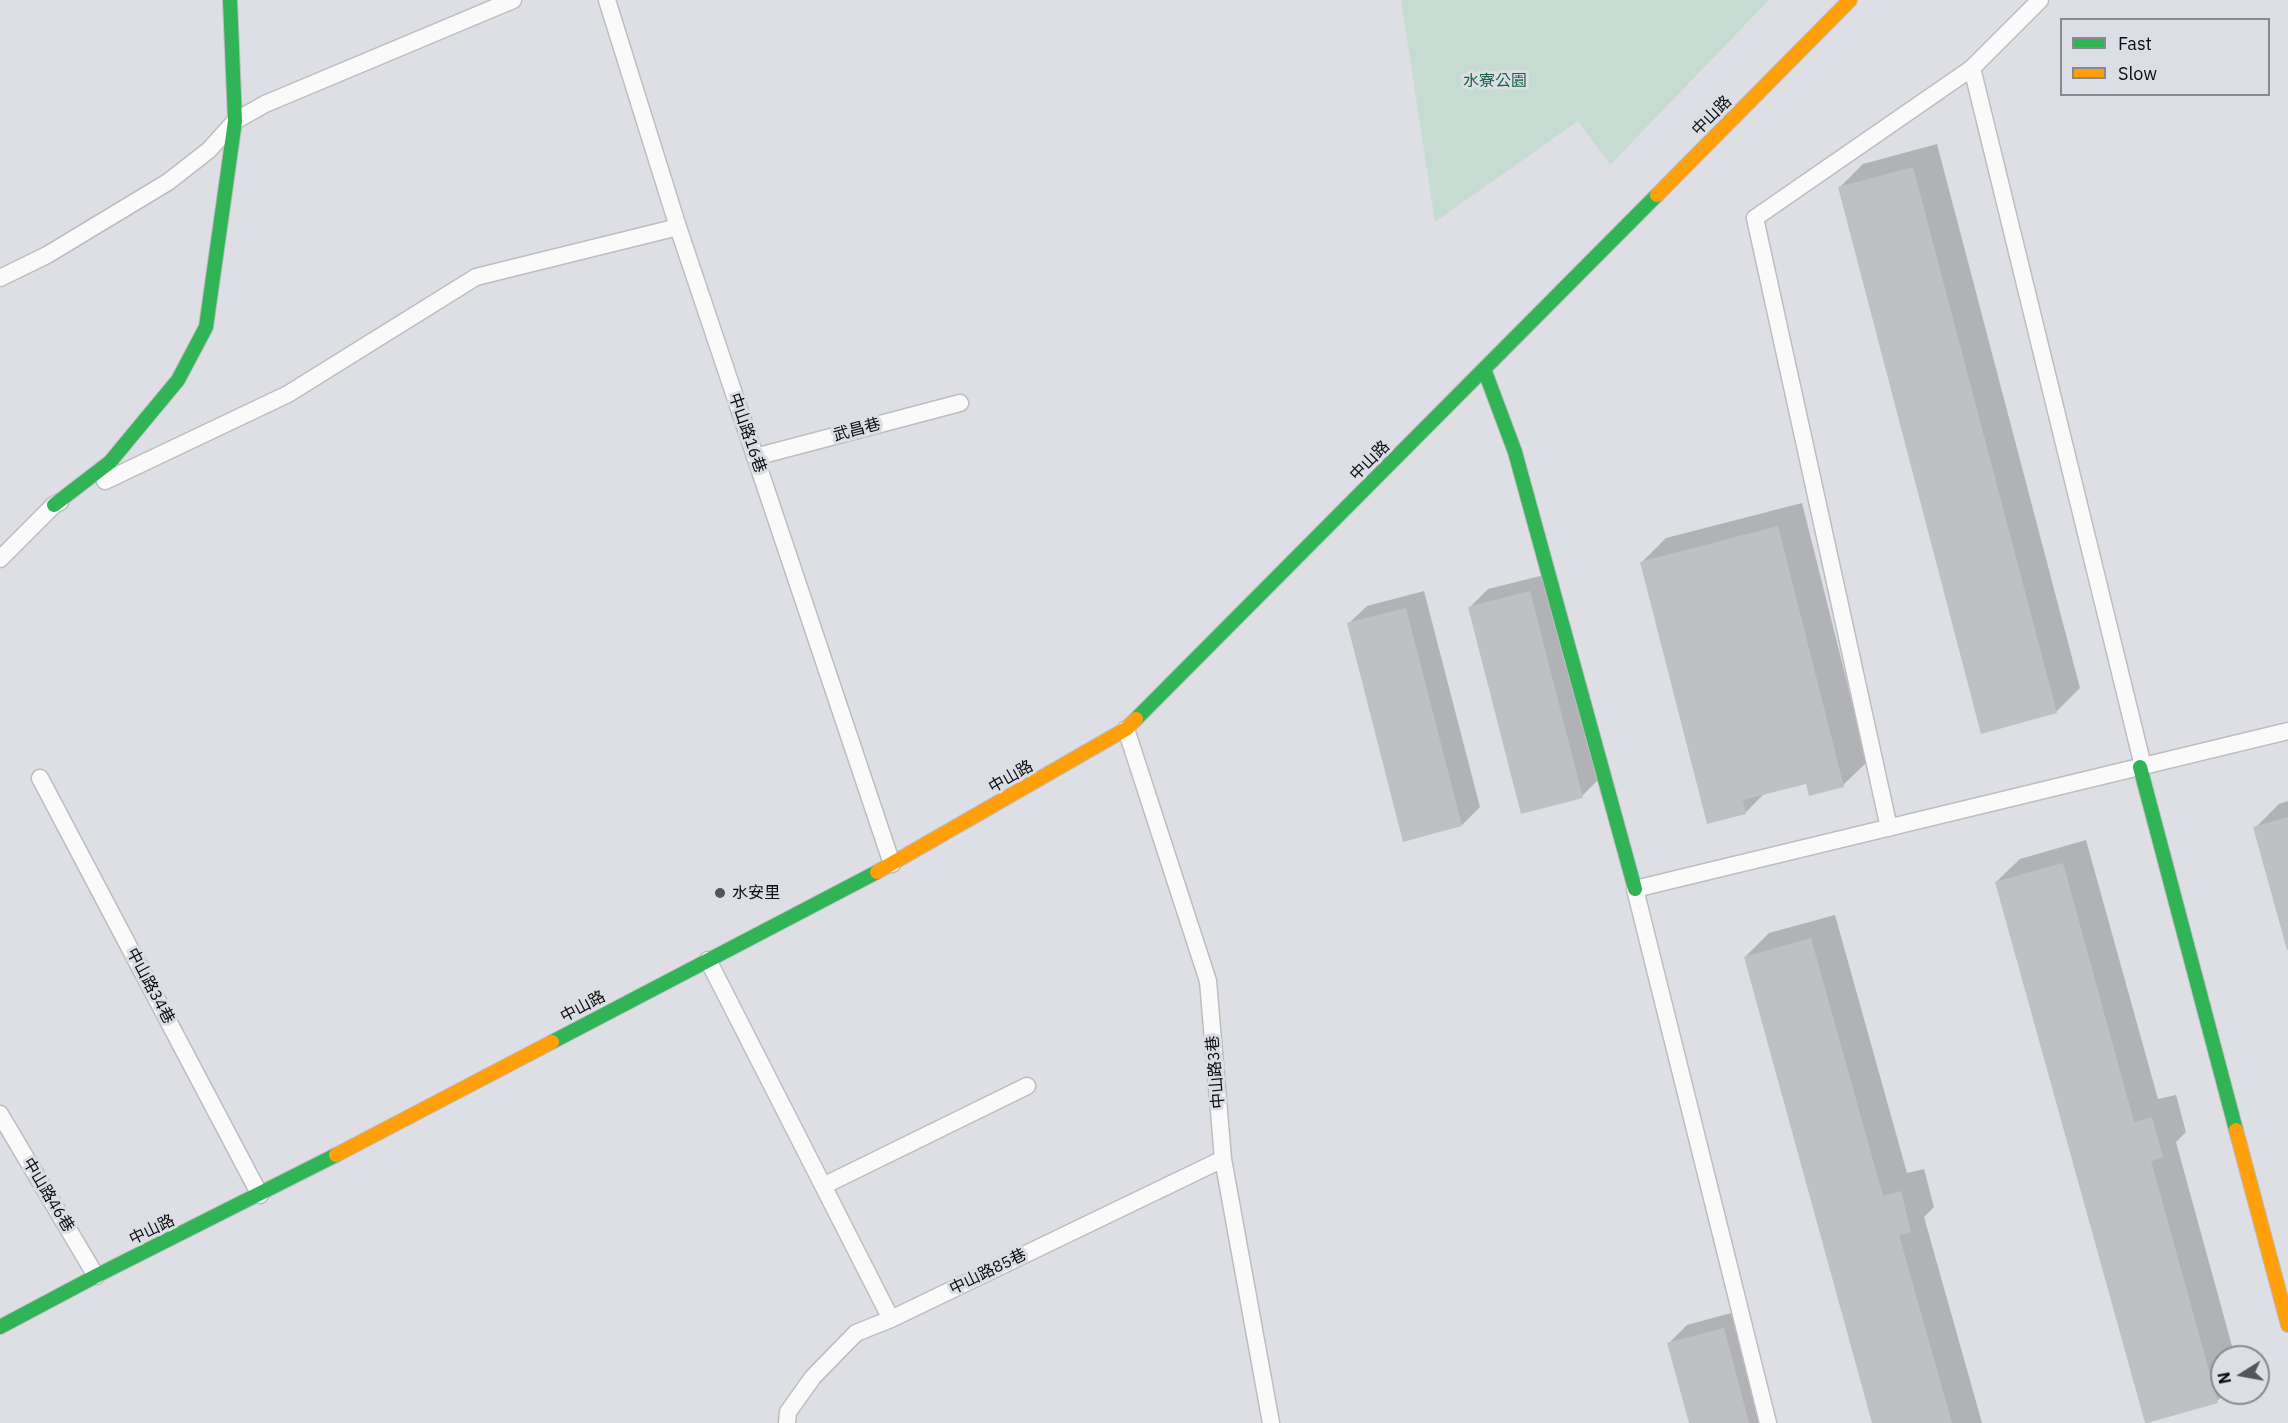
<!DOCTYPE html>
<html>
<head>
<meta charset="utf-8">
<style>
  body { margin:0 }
  #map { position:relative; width:2288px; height:1423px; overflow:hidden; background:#dedfe4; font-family:"IBM Plex Sans",sans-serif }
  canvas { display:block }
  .legend { position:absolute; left:2060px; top:18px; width:210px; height:78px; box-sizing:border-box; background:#dcdee6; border:2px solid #888a90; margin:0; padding:8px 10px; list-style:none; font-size:18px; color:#0b0c0e }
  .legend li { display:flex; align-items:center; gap:12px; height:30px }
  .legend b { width:30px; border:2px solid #888a90 }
  .north { position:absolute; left:2210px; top:1345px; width:60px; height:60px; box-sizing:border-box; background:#dcdee6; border:2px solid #888a90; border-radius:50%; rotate:259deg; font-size:16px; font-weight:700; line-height:24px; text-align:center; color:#0b0c0e }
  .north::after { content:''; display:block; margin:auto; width:21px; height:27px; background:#555659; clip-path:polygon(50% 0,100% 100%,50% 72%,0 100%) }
</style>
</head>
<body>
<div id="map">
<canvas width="2288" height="1423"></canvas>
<ul class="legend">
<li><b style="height:8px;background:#30b455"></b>Fast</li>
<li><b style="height:8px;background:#ff9f0a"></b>Slow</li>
</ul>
<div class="north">N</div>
</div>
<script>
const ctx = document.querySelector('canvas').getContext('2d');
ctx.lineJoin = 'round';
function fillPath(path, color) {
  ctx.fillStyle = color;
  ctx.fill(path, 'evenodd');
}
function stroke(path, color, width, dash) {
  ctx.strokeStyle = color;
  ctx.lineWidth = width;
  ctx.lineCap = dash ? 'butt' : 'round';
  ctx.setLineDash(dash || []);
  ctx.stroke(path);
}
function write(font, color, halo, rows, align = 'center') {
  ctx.font = font + ' "IBM Plex Sans","Noto Sans TC",sans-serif';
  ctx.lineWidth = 6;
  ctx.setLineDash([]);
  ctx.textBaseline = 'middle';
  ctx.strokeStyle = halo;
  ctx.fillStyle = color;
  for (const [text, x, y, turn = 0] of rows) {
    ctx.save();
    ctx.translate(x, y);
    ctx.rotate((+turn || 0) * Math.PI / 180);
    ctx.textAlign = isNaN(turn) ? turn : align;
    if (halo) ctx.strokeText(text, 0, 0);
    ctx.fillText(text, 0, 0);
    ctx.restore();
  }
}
fillPath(new Path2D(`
  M1401,0H1769L1610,165L1578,121L1435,222Z`), '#c6dbd2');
fillPath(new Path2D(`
  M1937,144L2080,688L2056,712L1839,188L1863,164Z
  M1802,503L1867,762L1843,785L1808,782L1765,793L1746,812L1708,822L1642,562L1666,538Z
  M1548,574L1600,778L1582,796L1469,608L1488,589Z
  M1424,591L1480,807L1462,825L1348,624L1367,606Z
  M2288,801V947L2255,828L2279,804Z
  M2086,840L2158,1099L2176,1095L2186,1132L2176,1142L2235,1357H2222V1393H2226L2217,1401L1996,882L2020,859Z
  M1835,915L1907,1173L1924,1169L1934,1207L1924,1217L1982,1423H1874L1745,957L1769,933Z
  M1742,1310L1772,1423H1690L1669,1343L1687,1325Z`), '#0003');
fillPath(new Path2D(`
  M1913,167L2057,713L1981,734L1838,187Z
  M1778,526L1844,787L1809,796L1806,784L1743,800L1746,814L1707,824L1640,562Z
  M1530,591L1583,798L1521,814L1468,607Z
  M1406,608L1462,826L1403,842L1347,623Z
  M2288,817V950H2287L2253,827Z
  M2063,863L2134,1122L2152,1117L2163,1157L2151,1161L2218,1403L2147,1423H2145L1995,882Z
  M1811,938L1883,1196L1901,1191L1911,1232L1899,1235L1952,1423H1872L1744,957Z
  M1724,1328L1749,1423H1689L1667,1343Z`), '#bfc0c4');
const lane = new Path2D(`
  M607,0L678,227L892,864
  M2040,0L1972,68L2143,766
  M0,278L47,255L168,182L209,150L235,121L265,104L513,0
  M755,457L960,403
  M105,481L288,394L476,277L678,227
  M0,559L54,505L60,502
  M1126,729L1208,981L1223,1159L1271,1423
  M40,778L260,1195
  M1889,828L1755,218L1972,68
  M708,960L891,1319
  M0,1114L96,1276
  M823,1186L1027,1086
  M787,1423L788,1412L813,1377L856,1333L891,1319L1223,1159
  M1768,1423L1635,889L2288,731`);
const fast = new Path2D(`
  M1484,369L1515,452L1635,889
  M54,505L110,462L178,380L206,327L235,121L230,0
  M1136,719L1657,195
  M2140,767L2236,1130
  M552,1042L877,872
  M0,1327L96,1276L336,1155`);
const slow = new Path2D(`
  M1657,195L1850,0
  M877,872L1126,729L1136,719
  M2236,1130L2288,1325
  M336,1155L552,1042`);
stroke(lane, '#bcbdc1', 19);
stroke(fast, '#bcbdc1', 16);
stroke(slow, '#bcbdc1', 16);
stroke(lane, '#fafafb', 16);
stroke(fast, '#30b455', 14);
stroke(slow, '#ff9f0a', 14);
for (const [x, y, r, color] of [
  [720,893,6,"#555659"]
]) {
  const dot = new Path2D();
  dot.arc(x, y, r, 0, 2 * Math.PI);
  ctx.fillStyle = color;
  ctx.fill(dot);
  stroke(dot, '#dcdee6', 2);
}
write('16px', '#1a6545', '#dcdee6', [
  ["水寮公園",1495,81]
]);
write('16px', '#0b0c0e', '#dcdee6', [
  ["中山路",1712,116,-45],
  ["武昌巷",857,430,-15],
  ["中山路16巷",747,433,71],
  ["中山路",1370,461,-45],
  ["中山路",1011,777,-30],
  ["中山路34巷",150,986,62],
  ["中山路",583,1007,-28],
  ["中山路3巷",1216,1072,-95],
  ["中山路46巷",48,1195,59],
  ["中山路",152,1230,-26],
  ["中山路85巷",988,1272,-26]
]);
write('16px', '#0b0c0e', '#dcdee6', [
  ["水安里",732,893]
], 'left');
</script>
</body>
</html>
